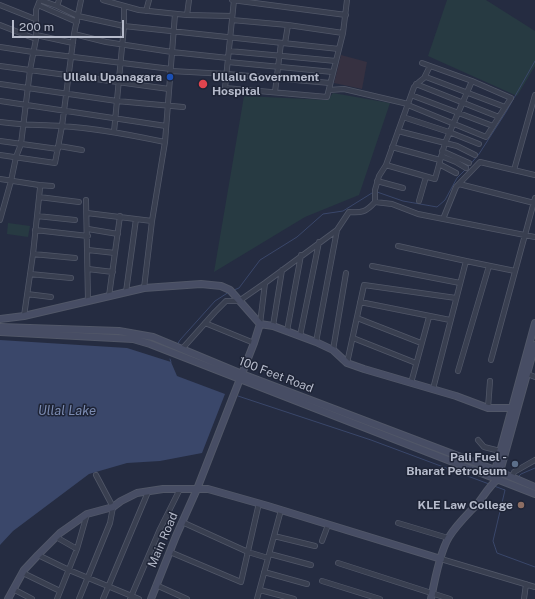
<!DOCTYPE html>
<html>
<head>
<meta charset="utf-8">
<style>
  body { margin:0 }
  #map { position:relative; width:535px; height:599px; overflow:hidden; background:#252c41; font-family:"Public Sans",sans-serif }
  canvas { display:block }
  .scale { position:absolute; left:12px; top:20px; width:112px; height:18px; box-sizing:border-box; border:2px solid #b6bbcb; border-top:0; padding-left:5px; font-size:12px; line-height:14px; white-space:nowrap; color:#b6bbcb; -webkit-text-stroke:3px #1e2436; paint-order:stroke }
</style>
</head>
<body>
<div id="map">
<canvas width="535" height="599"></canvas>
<div class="scale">200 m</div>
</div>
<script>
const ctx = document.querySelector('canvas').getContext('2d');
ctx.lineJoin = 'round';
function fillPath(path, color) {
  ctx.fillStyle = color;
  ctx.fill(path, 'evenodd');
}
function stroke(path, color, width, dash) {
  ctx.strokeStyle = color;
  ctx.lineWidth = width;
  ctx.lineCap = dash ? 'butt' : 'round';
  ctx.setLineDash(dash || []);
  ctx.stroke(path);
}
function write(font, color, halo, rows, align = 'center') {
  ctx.font = font + ' "Public Sans",sans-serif';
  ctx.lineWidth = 3;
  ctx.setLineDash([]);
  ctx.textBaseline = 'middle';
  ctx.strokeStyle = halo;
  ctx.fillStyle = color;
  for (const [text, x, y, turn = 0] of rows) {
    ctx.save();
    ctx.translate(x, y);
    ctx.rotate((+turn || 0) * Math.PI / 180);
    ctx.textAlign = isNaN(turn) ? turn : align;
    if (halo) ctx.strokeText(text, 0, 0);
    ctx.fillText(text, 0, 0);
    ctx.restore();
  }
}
fillPath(new Path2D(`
  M341,55L367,62L362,89L334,83Z`), '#363141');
fillPath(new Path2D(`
  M447,0H486L535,31V66L517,96L428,56Z
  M333,93L390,103L359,195L305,217L214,272L244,96L328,100Z
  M8,223L30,226L28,237L7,234Z`), '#273a42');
fillPath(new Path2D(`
  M0,340L127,348L171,362L177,376L225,394L202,453L160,461L127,463L89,474L13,531L0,545Z`), '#3a476a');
stroke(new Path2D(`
  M468,167L479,154L506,112L535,61
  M377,192L403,201L437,207L445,200L457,178L466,169
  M234,290L239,288L260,260L297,237L323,214L343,211L372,193
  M177,345L180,340L215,301L229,292
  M170,359L171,362
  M238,396L371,440L489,484
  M518,477L521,474L535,468
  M494,486L505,490L493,541L497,553L535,567`), '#3a476a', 1);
const street = new Path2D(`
  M40,0L57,6
  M59,0L57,6L78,16L124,26L339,49
  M103,0L139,10L187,15L189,0
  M232,0L346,15
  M234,0L225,88L327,97L343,33L347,0
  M0,5L35,19
  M38,5L77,22
  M146,11L149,0
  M187,15L232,16
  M232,20L288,25L343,33
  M0,25L36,39
  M74,34L106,42L172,52L228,58
  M36,35L73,43
  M285,43L288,25
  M0,47L33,52L171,69
  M229,51L336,61
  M228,62L333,72
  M0,66L169,89
  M171,71L227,74L330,83
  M426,77L505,107
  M0,84L117,101L183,107
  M416,84L499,117
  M329,90L344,89L408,104
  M275,92L281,43
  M411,95L493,126
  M0,101L166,126
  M408,105L486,137L511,98L472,81L422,63
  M403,117L449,132L479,144
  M0,122C21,125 41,125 61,126C96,128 131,135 165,142
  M398,131L457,146L475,155
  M114,132L124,26V6
  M0,141L58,149
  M59,146L82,150
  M392,147L440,160
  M442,151L469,163
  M0,155L55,163L62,126L74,34L81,0
  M441,156L456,162L466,168
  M439,164L456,173
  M386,165L435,179L445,143L472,81
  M514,170L535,95
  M0,179L39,185L40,188L33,254L24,316
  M377,181L403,188
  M459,184L534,203
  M39,185L52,186
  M39,197L79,202
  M86,200L88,300
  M419,201L426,177
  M375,202V190L379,176L386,165L414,87L419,82L424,78L430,66
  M87,213L152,221
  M37,216L75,220
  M443,219L456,187L480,162L535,175
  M0,220L11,181L16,157L21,144L30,70L36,39V10L40,0
  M88,229L118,234
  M35,230L88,236
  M398,246L466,261L515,271
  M88,250L115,253
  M33,254L75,258
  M372,266L460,283
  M88,269L113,272
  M30,274L71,278
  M144,288L152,221L165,142L175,14
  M126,292L136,219
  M27,294L51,297
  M109,296L120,216
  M360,302L450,320
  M357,318L421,343
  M205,323L254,343
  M260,324L265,283
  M273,326L282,270
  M287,331L301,255
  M300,336L319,242
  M353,338L416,363
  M316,342L337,230
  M182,349L215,312L226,301H239L265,283L337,230L349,212C362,213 366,212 375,202L392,204L418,214L535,237
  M333,350L346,273
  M491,360L535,198
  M347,363L364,285L456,298
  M458,371L489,266
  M525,373L535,377
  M411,383L429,317
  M433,389L466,261
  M488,408L490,381
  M478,440L484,447L500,451
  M512,477L514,472L535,460
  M182,522L248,552L268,558
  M398,523L448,538
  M274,536L315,546
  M56,537L77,549
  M322,541L328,525
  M170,552L241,582L259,503
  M270,554L311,565
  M38,555L69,570L139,599
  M441,559L535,587
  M338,563L450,599
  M264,572L307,584
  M23,573L60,591
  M322,581L380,599
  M156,585L187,599
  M13,589L32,599
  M260,590L294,599
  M57,599L77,549L87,514
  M79,599L110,523L113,507L96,475
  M103,599L148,492
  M130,599L160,529L180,489
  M257,599L281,510
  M524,599L526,584`);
const secondary = new Path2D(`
  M0,319L24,316L144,288L201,284L221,286L230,290L260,324L273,326L316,342L333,350L347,363L364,369L456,396L488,408H512
  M0,327L119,331L153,337L242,374L495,470L535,487
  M0,332L133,339L150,344L535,494
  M494,474L535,323
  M8,599L24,570L38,555L60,533L87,514L113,507L121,501L137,493L163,489H208L268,506L441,559
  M151,599L176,536L197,489L254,343L260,324
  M431,599C434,583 441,550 449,537C457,524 468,514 479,502C485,494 490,485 498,479L535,345`);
stroke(street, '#515768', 6);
stroke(secondary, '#515768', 8);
stroke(street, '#393f50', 4.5);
stroke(secondary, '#474d64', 6);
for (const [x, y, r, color] of [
  [170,77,4,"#1a4fb4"],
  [203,84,5,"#e0444e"],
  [515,464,4,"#5c6f8a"],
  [521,505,4,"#8d6e63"]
]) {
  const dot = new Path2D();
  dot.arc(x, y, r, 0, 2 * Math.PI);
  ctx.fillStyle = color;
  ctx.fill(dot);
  stroke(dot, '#1e2436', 1.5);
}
write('bold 12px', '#b6bbcb', '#1e2436', [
  ["Ullalu Upanagara",162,77],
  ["Ullalu Government",212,77,"left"],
  ["Hospital",212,91,"left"],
  ["Pali Fuel -",507,457],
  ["Bharat Petroleum",507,471],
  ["KLE Law College",513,505]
], 'right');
write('12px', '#b6bbcb', '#1e2436', [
  ["100 Feet Road",276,375,21],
  ["Main Road",163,540,-67]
]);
write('italic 13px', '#7c8cb2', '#1e2436', [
  ["Ullal Lake",67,411]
]);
</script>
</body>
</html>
